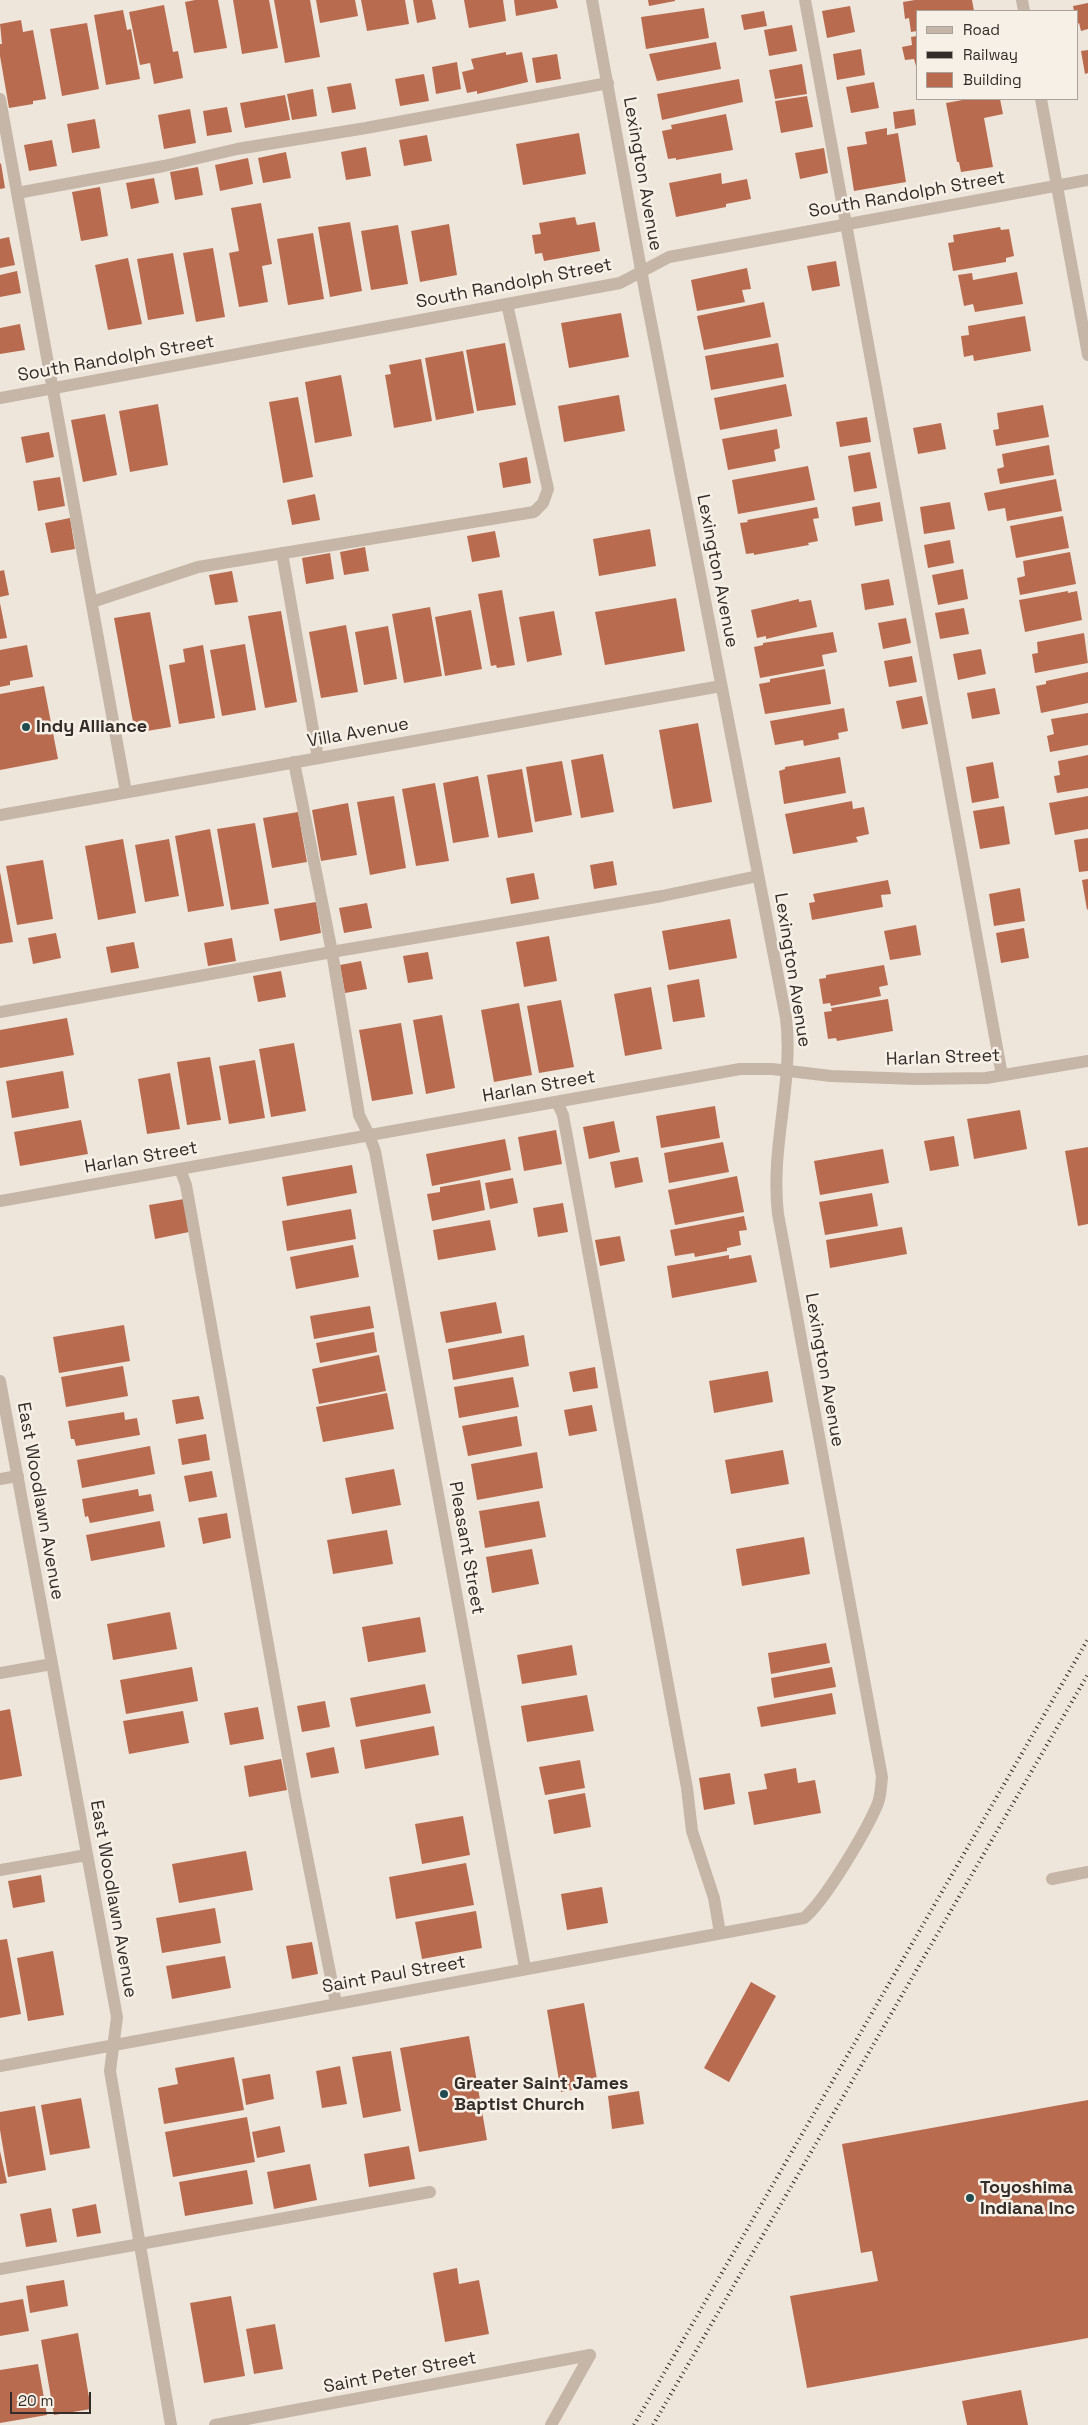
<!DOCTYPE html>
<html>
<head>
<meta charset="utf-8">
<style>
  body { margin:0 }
  #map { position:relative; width:1088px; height:2425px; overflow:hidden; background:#efe6db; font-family:"Space Grotesk",sans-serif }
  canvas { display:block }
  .legend { position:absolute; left:916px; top:10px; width:162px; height:90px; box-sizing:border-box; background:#f7f0e7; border:1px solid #a9a29b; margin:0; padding:6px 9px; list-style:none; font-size:15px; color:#332c28 }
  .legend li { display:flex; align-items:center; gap:10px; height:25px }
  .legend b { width:25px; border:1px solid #a9a29b }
  .scale { position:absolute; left:10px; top:2392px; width:81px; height:22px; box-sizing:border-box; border:2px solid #332c28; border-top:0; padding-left:6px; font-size:15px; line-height:18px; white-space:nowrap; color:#332c28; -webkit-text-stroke:4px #f7f0e7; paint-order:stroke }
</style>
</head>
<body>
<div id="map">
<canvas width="1088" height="2425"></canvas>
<ul class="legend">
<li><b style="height:6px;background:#c5b6a8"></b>Road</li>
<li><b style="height:6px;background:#332c28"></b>Railway</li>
<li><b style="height:14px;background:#b96b4f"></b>Building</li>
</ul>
<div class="scale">20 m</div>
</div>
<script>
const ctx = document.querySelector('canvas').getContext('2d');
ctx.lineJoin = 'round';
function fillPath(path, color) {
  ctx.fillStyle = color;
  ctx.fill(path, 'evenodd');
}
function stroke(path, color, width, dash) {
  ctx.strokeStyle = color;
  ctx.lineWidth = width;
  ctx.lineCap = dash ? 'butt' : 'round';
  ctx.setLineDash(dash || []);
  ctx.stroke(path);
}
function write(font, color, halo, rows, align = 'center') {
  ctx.font = font + ' "Space Grotesk",sans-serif';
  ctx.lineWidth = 5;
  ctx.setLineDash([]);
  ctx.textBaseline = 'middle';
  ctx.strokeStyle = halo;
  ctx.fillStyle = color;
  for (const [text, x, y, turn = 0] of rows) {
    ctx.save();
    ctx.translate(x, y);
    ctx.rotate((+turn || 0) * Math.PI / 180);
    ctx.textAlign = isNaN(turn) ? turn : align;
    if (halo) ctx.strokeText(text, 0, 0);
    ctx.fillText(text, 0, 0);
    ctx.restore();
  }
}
fillPath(new Path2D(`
  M195,0H218L227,48L194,53L185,2Z
  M233,0H269L278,48L242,54Z
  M274,0H310L320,57L285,63Z
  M316,0H355L358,16L320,23Z
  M361,0H405L409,24L367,31Z
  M413,0H432L436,19L417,23Z
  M464,0H503L506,21L469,28Z
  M514,0H556L558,8L516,16Z
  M648,0H675V1L649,6Z
  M915,0H972L974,11H917V31L911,32L909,18L905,19L903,2Z
  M1088,3V29L1081,31L1079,23L1077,24V11H1074L1073,6Z
  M164,5L173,52L178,51L183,78L154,84L150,63L140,65L129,12Z
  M850,6L855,32L827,38L822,11Z
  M704,8L709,38L646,49L641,17Z
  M123,10L127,30L131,29L140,79L106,85L94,15Z
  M764,11L767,26L744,30L741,15Z
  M21,20L23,32L33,30L46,99L33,101V104L9,108L0,56V44H2L0,24Z
  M87,23L99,89L62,96L50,29Z
  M792,25L797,51L769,56L764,30Z
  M917,36V66H916L914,59L905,60L902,47L912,45L911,37Z
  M716,42L721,69L657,81L649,54Z
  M861,49L865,75L837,80L833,54Z
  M1088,50V73L1085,74L1081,51Z
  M506,52V55L522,52L528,82L477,94V91L467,93L462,72L474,69L471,59Z
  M557,54L561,79L536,83L532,58Z
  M457,62L461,89L436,94L432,67Z
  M802,64L807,94L775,99L769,70Z
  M424,74L429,101L400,106L395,79Z
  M739,79L743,102L662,120L657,94Z
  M874,82L879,108L851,113L846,87Z
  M351,83L356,109L332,113L327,87Z
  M313,89L317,116L292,120L287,94Z
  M285,95L290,120L245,128L240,103Z
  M807,96L813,127L781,133L775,101Z
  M968,99H1000L1003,114L984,118L993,167L961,172L959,162H957L946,103Z
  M227,107L232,132L207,136L203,111Z
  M190,109L196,143L164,149L158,115Z
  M914,109L916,125L895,129L893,112Z
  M726,114L733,150L676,160V158L668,159L662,131L672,129L671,125Z
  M95,119L100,148L72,153L67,124Z
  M887,128V135L898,133L906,182L854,191L847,147L867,144L865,132Z
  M579,133L586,174L523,185L516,144Z
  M427,135L432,161L404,166L399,140Z
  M52,140L57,166L29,171L24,145Z
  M366,147L371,176L346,180L341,152Z
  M824,148L828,173L800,179L795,153Z
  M286,152L291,178L263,183L258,158Z
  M248,158L253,184L220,191L215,165Z
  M1,163L5,188L0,189V164Z
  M198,167L203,195L175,200L170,172Z
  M721,173L722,184L747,179L751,199L726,204V207L676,217L669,183Z
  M154,178L159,203L131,209L126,183Z
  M100,187L108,236L81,241L72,192Z
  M261,203L272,264L262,266L268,302L239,307L229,253L239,251L231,208Z
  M575,217L577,225L595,222L600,251L544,261L542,253L535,254L532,235L541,234L539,223Z
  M350,222L362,291L330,297L318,227Z
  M449,224L457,275L420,282L411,231Z
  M398,225L408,284L371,290L361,231Z
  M1000,227L1001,230L1009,229L1014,256L1006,258V262L953,271L948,243L954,242L953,235Z
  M313,233L324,299L288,305L277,239Z
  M9,237L15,265L0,268V239Z
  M213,248L225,317L196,322L183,253Z
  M173,253L184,314L148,320L137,259Z
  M128,258L142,324L108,330L95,265Z
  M836,261L840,286L812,291L807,266Z
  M747,268L751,289L742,290L745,302L697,311L691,280Z
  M17,271L21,293L0,297V275Z
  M1017,272L1023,304L975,312L973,304L964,306L958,275L972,273L973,280Z
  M764,302L771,337L704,350L697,316Z
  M621,313L629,357L569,368L561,323Z
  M1025,316L1031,351L974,361L973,355L964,357L961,336L969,335L968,326Z
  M20,324L25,350L0,354V328Z
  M505,343L516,405L477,411L466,350Z
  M778,343L784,377L711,390L705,356Z
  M463,351L474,413L436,420L425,358Z
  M421,359L432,421L394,428L385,375L391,374L389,365Z
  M341,375L352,436L315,443L305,382Z
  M786,384L792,416L720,430L714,398Z
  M619,395L625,431L564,442L558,406Z
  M298,397L313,477L283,483L269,402Z
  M158,404L168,465L130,472L119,411Z
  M1043,405L1049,437L996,446L993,430L999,429L997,413Z
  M105,414L117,475L83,482L71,420Z
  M867,417L871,442L840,447L836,422Z
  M941,423L946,449L918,454L913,428Z
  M777,429L780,448L774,450L776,461L728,470L722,439Z
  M49,432L54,457L26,463L21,437Z
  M1049,445L1054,475L1000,484L997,469L1004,467L1002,454Z
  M870,452L877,488L854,492L848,456Z
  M527,457L531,483L503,488L499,463Z
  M808,466L815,500L738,514L732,480Z
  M60,477L65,506L38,511L33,481Z
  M1056,479L1062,511L1007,521L1005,508L988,511L984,493Z
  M315,494L320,520L292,525L287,500Z
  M880,502L883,521L855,526L852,507Z
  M950,502L955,529L924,534L920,507Z
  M817,507L819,518L813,519L818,541L808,543L809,545L754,555V553L746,554L740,523L748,522L747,520Z
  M1063,516L1069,548L1016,558L1010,526Z
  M70,518L75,549L51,553L45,523Z
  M650,529L656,566L599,576L593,539Z
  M495,531L500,557L472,562L467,536Z
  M950,540L954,563L928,568L924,545Z
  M365,547L369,571L344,575L340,552Z
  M1070,552L1076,584L1020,595L1017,578L1025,576L1023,561Z
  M330,553L334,579L306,584L302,558Z
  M963,569L968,599L938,605L932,575Z
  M4,570L9,595L0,597V571Z
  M232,571L238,602L215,605L209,575Z
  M889,579L894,605L865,610L861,584Z
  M502,590L515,665L497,668L496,665L491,666L478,594Z
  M1068,591V593L1077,591L1082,620L1025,632L1019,600Z
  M676,598L685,651L605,665L595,612Z
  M799,599V602L811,600L817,627L766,639V636L757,638L751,610Z
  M0,603L7,638L0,639Z
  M430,607L442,676L404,683L392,614Z
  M964,608L969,634L940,639L935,613Z
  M471,610L482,669L445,676L435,617Z
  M281,611L297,702L265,708L248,616Z
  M554,611L562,655L527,662L519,617Z
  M150,612L171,727L135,733L114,618Z
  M906,618L911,643L883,649L878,623Z
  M346,625L358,692L321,698L309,632Z
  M388,626L397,679L364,685L355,632Z
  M833,632L837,652L822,655L824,666L760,678L754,647L763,645V643Z
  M1084,633L1088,663L1035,673L1032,654L1038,653L1037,642Z
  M245,644L256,710L222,716L210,650Z
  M27,645L33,677L10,681V685L0,687V650Z
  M203,645L215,718L179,724L169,665L185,662L183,649Z
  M981,649L986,674L958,680L953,654Z
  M912,656L917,682L889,687L884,661Z
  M825,669L831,704L765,714L759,684L770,682V679Z
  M1088,672V703L1041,713L1036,686L1046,684V681Z
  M44,686L58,759L0,770V694Z
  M995,688L1000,714L972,719L967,693Z
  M922,696L928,724L902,729L896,701Z
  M844,708L848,731L838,733L839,739L804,746L803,740L775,745L770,721Z
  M1088,713V745L1050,752L1047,736L1054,734L1051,719Z
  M698,723L712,802L673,809L659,730Z
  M603,754L614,812L581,818L571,760Z
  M1088,755V788L1057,793L1054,776L1060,775L1058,761Z
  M840,757L846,793L784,804L779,771L785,769V767Z
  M562,761L572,815L535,822L526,767Z
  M993,762L999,798L972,803L966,767Z
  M522,769L533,832L498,838L487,775Z
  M478,776L489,837L453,843L443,783Z
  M435,783L449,861L416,866L402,789Z
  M394,796L406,868L370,875L357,802Z
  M1088,796V829L1055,835L1049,803Z
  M852,801L853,809L864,807L869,834L856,837L858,842L793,854L785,814Z
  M348,803L357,855L321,861L312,810Z
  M1004,806L1010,844L980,849L973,811Z
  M298,812L307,862L272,868L263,818Z
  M255,823L269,904L231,910L217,829Z
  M210,829L224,906L188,912L175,836Z
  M1088,838V871L1079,872L1074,840Z
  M123,839L136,913L98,920L85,846Z
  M169,839L179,896L145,902L135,845Z
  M43,860L53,919L17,925L6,866Z
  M613,861L617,885L594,889L590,865Z
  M0,872L13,942L0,944Z
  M534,873L539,899L511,904L506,878Z
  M1088,879V909L1087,910L1082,880Z
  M888,880L891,894L881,895L883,907L812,920L809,903L815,902L813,894Z
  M1020,888L1025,921L994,926L989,894Z
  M316,902L321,933L280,941L274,909Z
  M367,903L372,928L344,933L339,908Z
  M730,919L737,958L669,970L662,931Z
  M916,925L921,955L890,960L884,931Z
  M1024,928L1029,958L1001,963L996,933Z
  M56,933L61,958L33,964L28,938Z
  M549,936L557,981L524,987L516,942Z
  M232,938L236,961L208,966L204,943Z
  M134,942L139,968L111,973L106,947Z
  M428,952L433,979L408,983L403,956Z
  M361,961L367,989L345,993L340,965Z
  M884,965L888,985L879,987L881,996L831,1006L830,1003L823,1004L819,979L826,978V975Z
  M281,971L286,997L258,1002L253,976Z
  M699,979L705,1017L673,1022L667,985Z
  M651,987L662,1049L625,1056L614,994Z
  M888,999L893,1031L837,1041L836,1038L828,1039L824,1012L832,1011L831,1008Z
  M561,1000L574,1067L539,1073L527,1006Z
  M519,1003L532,1075L494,1082L481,1010Z
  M442,1015L455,1088L426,1094L413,1020Z
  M67,1018L74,1055L0,1068V1030Z
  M401,1023L413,1094L372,1101L359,1030Z
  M294,1043L306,1111L271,1117L259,1049Z
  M210,1057L221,1120L187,1125L177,1062Z
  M255,1060L265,1118L229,1124L219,1066Z
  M63,1071L69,1108L12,1118L6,1081Z
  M170,1073L180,1129L147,1134L138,1079Z
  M715,1106L720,1138L661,1148L656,1116Z
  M1020,1110L1027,1149L974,1159L967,1119Z
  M81,1120L88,1154L20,1166L14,1132Z
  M614,1121L620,1152L589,1159L583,1127Z
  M556,1130L562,1164L524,1171L518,1137Z
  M954,1136L959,1166L930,1171L924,1141Z
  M505,1139L511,1170L432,1186L426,1154Z
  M723,1142L729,1172L669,1183L664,1153Z
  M1088,1147V1224L1078,1226L1065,1151Z
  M883,1149L889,1183L820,1195L814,1161Z
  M638,1157L643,1182L615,1188L610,1162Z
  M352,1165L357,1193L287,1206L282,1177Z
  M737,1176L744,1212L675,1225L668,1190Z
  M513,1178L518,1203L490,1209L485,1183Z
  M480,1180L485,1210L432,1221L427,1194L440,1192V1187Z
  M872,1193L878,1226L825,1235L819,1202Z
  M184,1199L189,1232L155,1239L149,1205Z
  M563,1203L568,1232L538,1237L533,1208Z
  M351,1209L356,1239L287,1251L282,1221Z
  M744,1216L747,1230L739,1231L741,1245L727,1248V1251L695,1257L694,1253L675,1256L670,1230Z
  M490,1220L496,1250L438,1260L433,1230Z
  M902,1227L907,1254L830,1268L826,1240Z
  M620,1236L625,1261L600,1266L595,1240Z
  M353,1245L359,1277L296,1289L290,1257Z
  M729,1255V1259L751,1255L757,1282L672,1298L667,1266Z
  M496,1302L502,1333L446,1343L440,1312Z
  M370,1306L374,1328L314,1339L310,1316Z
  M124,1325L130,1361L59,1373L53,1337Z
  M374,1332L377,1352L320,1363L316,1343Z
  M524,1335L529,1366L453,1380L448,1349Z
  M379,1355L386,1391L319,1404L312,1369Z
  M123,1366L128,1396L66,1407L61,1377Z
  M595,1367L598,1388L573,1392L569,1372Z
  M768,1371L773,1402L714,1413L709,1381Z
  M513,1377L519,1407L459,1418L454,1387Z
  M387,1393L394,1429L323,1442L316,1407Z
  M199,1396L204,1419L176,1424L172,1400Z
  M592,1405L597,1431L569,1436L564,1410Z
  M124,1412L125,1420L137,1418L140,1435L76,1446L74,1439H71L68,1421Z
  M517,1416L522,1446L468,1456L462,1426Z
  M206,1434L210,1460L182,1465L178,1439Z
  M150,1446L155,1474L82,1488L77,1460Z
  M783,1450L789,1484L731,1494L725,1460Z
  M537,1452L543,1488L477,1500L471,1464Z
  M394,1469L401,1505L352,1514L345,1478Z
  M212,1471L217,1497L189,1502L184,1476Z
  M138,1489L139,1496L151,1494L154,1511L90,1523L88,1516L85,1517L82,1499Z
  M539,1501L546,1537L485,1548L479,1511Z
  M227,1513L231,1538L203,1544L198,1518Z
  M160,1521L165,1547L91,1561L86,1535Z
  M387,1530L393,1564L333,1574L327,1540Z
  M804,1537L810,1574L742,1586L736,1549Z
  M532,1549L539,1584L492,1593L486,1557Z
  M170,1612L177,1649L113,1660L107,1624Z
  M420,1617L426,1652L368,1662L362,1627Z
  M826,1643L830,1663L771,1674L768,1653Z
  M572,1645L577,1675L522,1684L517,1655Z
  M192,1667L198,1701L126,1714L120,1680Z
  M832,1667L836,1687L774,1698L771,1678Z
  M425,1684L431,1713L356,1727L350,1698Z
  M832,1693L836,1714L761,1727L757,1707Z
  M587,1695L594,1731L527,1742L521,1706Z
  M325,1701L330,1727L302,1732L297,1706Z
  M258,1707L264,1739L230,1745L224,1713Z
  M10,1709L22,1776L0,1780V1711Z
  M183,1711L189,1743L129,1754L123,1721Z
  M434,1726L439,1755L365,1769L360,1740Z
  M334,1747L339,1773L311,1778L306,1753Z
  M281,1759L287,1790L249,1797L244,1766Z
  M580,1760L585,1788L545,1795L539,1767Z
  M796,1768L798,1783L815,1780L821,1813L754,1825L748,1792L767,1789L764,1774Z
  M730,1773L735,1804L704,1810L699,1778Z
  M585,1793L591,1827L554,1834L548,1800Z
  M463,1816L470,1855L422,1864L415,1824Z
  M246,1851L253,1890L179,1903L172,1864Z
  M466,1863L474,1905L396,1919L389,1877Z
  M41,1875L45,1902L13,1908L8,1881Z
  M602,1887L608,1923L567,1930L561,1894Z
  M215,1908L221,1943L162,1953L156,1918Z
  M476,1911L482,1948L422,1959L415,1922Z
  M7,1939L21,2014L0,2018V1940Z
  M312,1942L318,1974L292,1979L286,1946Z
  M53,1951L64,2015L28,2021L17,1958Z
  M225,1956L231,1988L172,1999L166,1966Z
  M751,1982L776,1996L729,2082L704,2068Z
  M584,2003L598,2085L561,2092L547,2010Z
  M469,2036L487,2140L419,2152L400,2048Z
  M391,2051L401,2111L363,2118L352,2057Z
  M234,2057L244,2110L164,2124L158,2088L178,2084L175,2068Z
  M340,2066L347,2104L322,2108L316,2071Z
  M270,2074L274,2099L246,2105L242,2079Z
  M639,2091L644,2124L612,2129L608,2096Z
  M81,2098L90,2148L50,2155L41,2105Z
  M1088,2100V2338L807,2388L790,2296L878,2281L872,2251L861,2253L842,2144Z
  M35,2106L46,2170L8,2177L0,2130V2112Z
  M247,2117L255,2162L173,2177L165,2132Z
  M280,2126L285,2152L257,2158L252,2132Z
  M409,2146L415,2179L369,2187L364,2154Z
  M0,2151L7,2183L0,2184Z
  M310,2164L317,2200L274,2209L267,2172Z
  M247,2170L253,2204L185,2216L179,2182Z
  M96,2204L101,2233L77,2237L72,2209Z
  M51,2208L57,2242L26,2247L20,2214Z
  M457,2268L459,2284L479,2280L489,2334L445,2342L433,2273Z
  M64,2280L68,2306L30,2313L26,2286Z
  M231,2296L245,2376L204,2383L190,2303Z
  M23,2299L29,2331L0,2336V2303Z
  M275,2324L283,2369L254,2374L246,2329Z
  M78,2333L91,2409L54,2415L41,2340Z
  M38,2364L47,2415L0,2423V2370Z
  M1021,2390L1028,2425H967L962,2401Z`), '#b96b4f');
stroke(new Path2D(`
  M805,0L1002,1075
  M0,99L126,792
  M17,193L164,166L237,149L366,128L608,83
  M282,553L318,758
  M92,602L198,567L534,512L543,503L548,489L507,304
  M294,762L332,952L359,1115L369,1135
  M0,1012L343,950L662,896L758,876
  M557,1102L563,1115L687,1788L692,1831L714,1898L720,1933
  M180,1169L186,1185L295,1796L336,2003
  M0,1479L18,1476
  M0,1870L87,1855
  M0,2269L430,2192
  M551,2425L590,2355`), '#c5b6a8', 12);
stroke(new Path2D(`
  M1022,0L1024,11
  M1041,99L1088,355
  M0,398L620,283L669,257L1088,180
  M0,815L721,686
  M369,1135L375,1151L525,1968
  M0,1201L740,1069H772L831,1076L916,1079L986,1078L1088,1061
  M0,1381L117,2017L110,2071L171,2425
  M0,1673L52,1664
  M1052,1879L1088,1872
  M0,2066L804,1918C825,1901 867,1830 878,1803C881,1795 881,1785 882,1777L778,1214C770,1147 794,1084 786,1018L644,286L592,0
  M215,2425L590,2355`), '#c5b6a8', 12);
stroke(new Path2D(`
  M634,2425L1088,1639
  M653,2425L1088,1674`), '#332c28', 4, [1, 4]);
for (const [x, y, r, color] of [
  [26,727,5,"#224c50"],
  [444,2094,5,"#224c50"],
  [970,2198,5,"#224c50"]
]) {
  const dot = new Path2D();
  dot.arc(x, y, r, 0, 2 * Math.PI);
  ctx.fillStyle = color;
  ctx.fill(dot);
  stroke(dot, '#f7f0e7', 2);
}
write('18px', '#332c28', '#f7f0e7', [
  ["Lexington Avenue",642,174,80],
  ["South Randolph Street",907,195,-10],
  ["South Randolph Street",514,284,-11],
  ["South Randolph Street",116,359,-10],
  ["Lexington Avenue",717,571,79],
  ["Villa Avenue",358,733,-10],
  ["Lexington Avenue",792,970,81],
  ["Harlan Street",943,1058,-2],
  ["Harlan Street",539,1087,-10],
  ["Harlan Street",141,1158,-10],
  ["Lexington Avenue",824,1370,80],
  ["East Woodlawn Avenue",40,1501,80],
  ["Pleasant Street",466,1548,80],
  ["East Woodlawn Avenue",113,1899,80],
  ["Saint Paul Street",394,1975,-10],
  ["Saint Peter Street",400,2373,-11]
]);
write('bold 18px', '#332c28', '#f7f0e7', [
  ["Indy Alliance",36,727],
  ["Greater Saint James",454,2084],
  ["Baptist Church",454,2105],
  ["Toyoshima",980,2188],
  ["Indiana Inc",980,2209]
], 'left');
</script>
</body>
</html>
